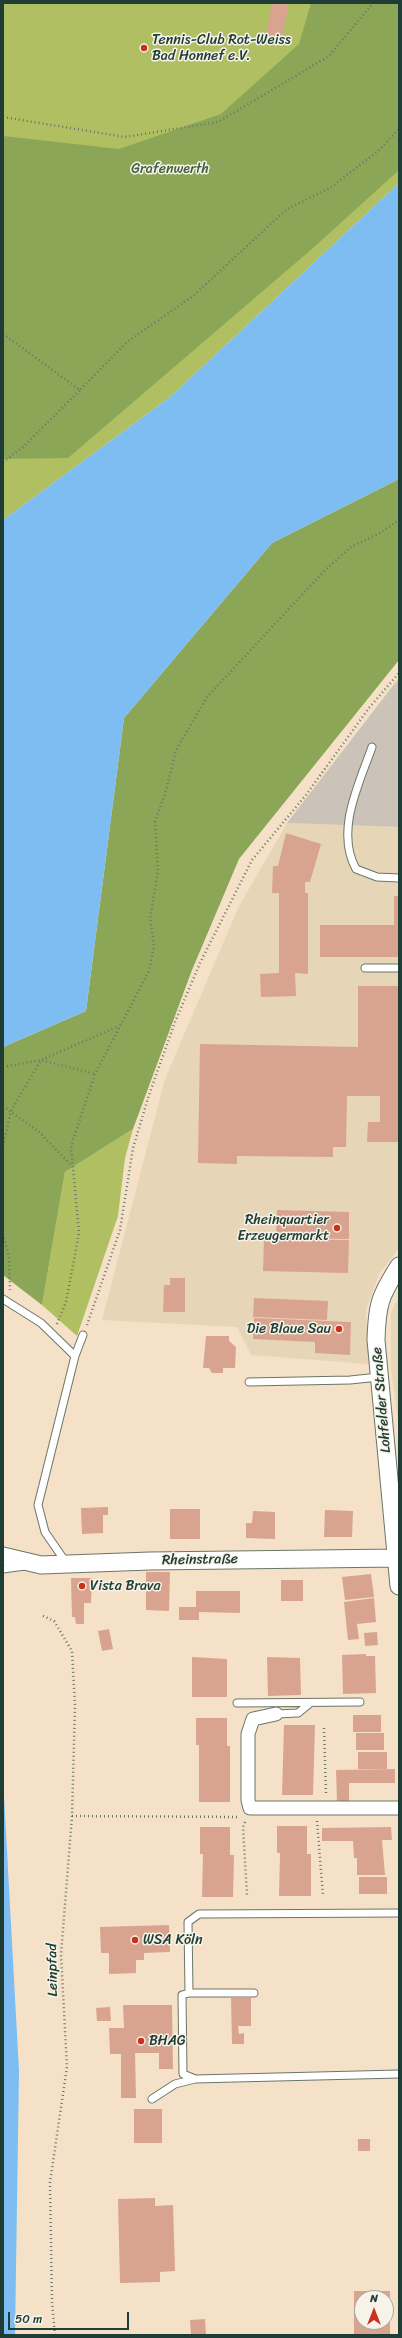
<!DOCTYPE html>
<html>
<head>
<meta charset="utf-8">
<style>
  body { margin:0 }
  #map { position:relative; width:402px; height:2338px; overflow:hidden; background:#f5e1c8; font-family:Sriracha,sans-serif }
  canvas { display:block }
  .frame { position:absolute; inset:0; border:4px solid #1f3d34; pointer-events:none }
  .north { position:absolute; left:354px; top:2290px; width:40px; height:40px; box-sizing:border-box; background:#f7f3e8; border:1px solid #a1aaa0; border-radius:50%; rotate:0deg; font-size:11px; font-weight:700; line-height:16px; text-align:center; color:#1f3d34 }
  .north::after { content:''; display:block; margin:auto; width:14px; height:18px; background:#c8321e; clip-path:polygon(50% 0,100% 100%,50% 72%,0 100%) }
  .scale { position:absolute; left:8px; top:2312px; width:121px; height:18px; box-sizing:border-box; border:2px solid #1f3d34; border-top:0; padding-left:5px; font-size:12px; line-height:14px; white-space:nowrap; color:#1f3d34; -webkit-text-stroke:3px #f7f3e8; paint-order:stroke }
</style>
</head>
<body>
<div id="map">
<canvas width="402" height="2338"></canvas>
<div class="frame"></div>
<div class="north">N</div>
<div class="scale">50 m</div>
</div>
<script>
const ctx = document.querySelector('canvas').getContext('2d');
ctx.lineJoin = 'round';
function fillPath(path, color) {
  ctx.fillStyle = color;
  ctx.fill(path, 'evenodd');
}
function stroke(path, color, width, dash) {
  ctx.strokeStyle = color;
  ctx.lineWidth = width;
  ctx.lineCap = dash ? 'butt' : 'round';
  ctx.setLineDash(dash || []);
  ctx.stroke(path);
}
function write(font, color, halo, rows, align = 'center') {
  ctx.font = font + ' Sriracha,sans-serif';
  ctx.lineWidth = 3;
  ctx.setLineDash([]);
  ctx.textBaseline = 'middle';
  ctx.strokeStyle = halo;
  ctx.fillStyle = color;
  for (const [text, x, y, turn = 0] of rows) {
    ctx.save();
    ctx.translate(x, y);
    ctx.rotate((+turn || 0) * Math.PI / 180);
    ctx.textAlign = isNaN(turn) ? turn : align;
    if (halo) ctx.strokeText(text, 0, 0);
    ctx.fillText(text, 0, 0);
    ctx.restore();
  }
}
fillPath(new Path2D(`
  M287,823L399,827V1248L379,1274L366,1310L368,1364L251,1355L237,1327L102,1320L165,1079L239,906Z
  M399,1296V1429L391,1368V1313Z`), '#e7d5b7');
fillPath(new Path2D(`
  M399,679V827L287,823L395,683Z`), '#cbc3b8');
fillPath(new Path2D(`
  M3,3H399V183L170,397L3,520Z
  M133,1129L125,1158L118,1216L77,1336L42,1305L65,1172Z`), '#b0bf61');
fillPath(new Path2D(`
  M311,3H399V170L313,248L68,458L3,459V136L119,149L221,114L299,44Z
  M399,479V660L239,859L192,970L133,1129L65,1172L42,1305L3,1275V1047L86,1011L124,718L272,543Z`), '#8ca657');
fillPath(new Path2D(`
  M399,183V479L272,543L124,718L86,1011L3,1047V520L170,397Z
  M3,1778L19,2071L15,2335H3Z`), '#7dbdf1');
fillPath(new Path2D(`
  M272,3H289L282,38L266,34Z
  M286,833L321,844L310,882H305V893H308V974L295,973L296,996L261,997L260,974L279,973V893H272L273,866H278Z
  M394,896H399V957H320V925H394Z
  M358,986H399V1142H367L368,1122H380V1096H347L346,1147H333V1157L237,1156V1164L198,1163L200,1044L358,1047Z
  M277,1210L349,1212V1239L276,1238Z
  M264,1239L349,1240L348,1273L263,1271Z
  M170,1278H185V1312H163L164,1285H170Z
  M254,1298L328,1301L327,1320L253,1317Z
  M254,1318L351,1322L350,1355L315,1353V1342L253,1339Z
  M206,1336H229V1341L236,1347L235,1368H223V1373H212L209,1368H203Z
  M108,1507V1515H103V1533L82,1534L81,1508Z
  M170,1509H200V1539H170Z
  M325,1510L353,1511L352,1537H324Z
  M253,1511L275,1512V1539L246,1538V1523H252Z
  M146,1572H170L169,1611L146,1610Z
  M371,1574L374,1597L345,1600L342,1577Z
  M71,1578H92L91,1603H84V1624H76L75,1617H72Z
  M281,1580H303V1601H281Z
  M196,1591H240V1613L199,1612V1620H179V1607H196V1613Z
  M374,1598L376,1622L357,1624L359,1639L348,1640L344,1602Z
  M109,1629L113,1649L102,1651L98,1631Z
  M377,1632L378,1645L365,1646L364,1633Z
  M366,1654V1656H375L376,1693L343,1694L342,1655Z
  M192,1657L227,1659V1697H192Z
  M267,1657L300,1658L301,1695L268,1696Z
  M353,1715H381V1732H353Z
  M196,1718H227V1746H230V1802H199V1745H196Z
  M284,1725H315L313,1795H282Z
  M356,1733H384V1750H356Z
  M358,1752H387V1769H358Z
  M395,1769V1783H349V1802H337L336,1770Z
  M277,1826H307V1854H311V1896H279L280,1853H277Z
  M200,1827H230V1855H234L233,1897H202L203,1854H200Z
  M391,1827L392,1840H382L385,1875H357V1858H354L353,1841H322V1828Z
  M359,1877H387V1894H359Z
  M169,1925L170,1952L144,1953V1960H136V1973L109,1974V1953H101L100,1927Z
  M231,1998H251V2026H238L239,2034L244,2033V2044H232Z
  M123,2005H172L173,2069H159V2053H135L136,2098H121V2054H110L109,2028H124Z
  M110,2007L111,2021H97L96,2008Z
  M134,2109H162V2143H134Z
  M358,2139H370V2151H358Z
  M155,2198V2206L173,2205L175,2271L160,2272V2282L120,2283L118,2199Z
  M354,2291H390V2335H354ZM362,2298H386V2322H362Z
  M205,2319L206,2335H191L190,2320Z`), '#d8a48f');
const service = new Path2D(`
  M372,747C359,784 335,831 356,869L377,877L399,878
  M365,968H399
  M3,1299L41,1323L75,1356
  M249,1382L350,1380L379,1377
  M67,1564L45,1532L38,1505L75,1356L83,1335
  M3,1569L25,1566
  M237,1703L360,1702
  M276,1714L298,1713L309,1704
  M189,1993L188,1922L199,1914L399,1913
  M254,1993H189L182,1995L183,2074L195,2079L399,2074
  M152,2099L175,2084L195,2079`);
const minor = new Path2D(`
  M276,1714L253,1719L248,1734V1800L250,1808H399`);
const tertiary = new Path2D(`
  M399,1266C380,1296 377,1304 376,1340L399,1586
  M3,1556L41,1565L150,1561L397,1558`);
stroke(service, '#6a7668', 9);
stroke(minor, '#6a7668', 15);
stroke(tertiary, '#6a7668', 19);
stroke(new Path2D(`
  M3,117L125,137L218,122L329,56L373,3
  M3,334L80,390L127,342L193,296L287,209L330,188L378,151L399,129
  M3,462L24,446L80,390
  M3,1067L41,1060L95,1074
  M3,1106L39,1132L72,1166
  M3,1146L11,1111L41,1060L119,1026
  M3,1234L9,1257L10,1290
  M57,1324L66,1302L79,1233L71,1146L95,1074L149,971L154,946L150,918L158,871L155,821L166,791L176,750L207,697L325,570L351,547L380,533L399,520
  M87,1325L120,1230L133,1148L149,1095L175,1022L200,963L252,860L306,795L369,708L399,673
  M43,1616L54,1621L72,1651L75,1706L72,1816L61,1955L67,2067L50,2182L52,2302L55,2335
  M324,1728L326,1794
  M72,1816L239,1817
  M317,1821L323,1896
  M245,1822L243,1827L247,1895`), '#6a7668', 2.5, [1, 3]);
stroke(service, '#fff', 7);
stroke(minor, '#fff', 13);
stroke(tertiary, '#fff', 17);
for (const [x, y, r, color] of [
  [144,48,4,"#c8321e"],
  [337,1228,4,"#c8321e"],
  [339,1329,4,"#c8321e"],
  [82,1586,4,"#c8321e"],
  [135,1940,4,"#c8321e"],
  [141,2041,4,"#c8321e"]
]) {
  const dot = new Path2D();
  dot.arc(x, y, r, 0, 2 * Math.PI);
  ctx.fillStyle = color;
  ctx.fill(dot);
  stroke(dot, '#f7f3e8', 1.5);
}
write('14px', '#1f3d34', '#f7f3e8', [
  ["Tennis-Club Rot-Weiss",152,40],
  ["Bad Honnef e.V.",152,56],
  ["Rheinquartier",329,1220,"right"],
  ["Erzeugermarkt",329,1236,"right"],
  ["Die Blaue Sau",331,1329,"right"],
  ["Vista Brava",90,1586],
  ["WSA Köln",143,1940],
  ["BHAG",149,2041]
], 'left');
write('14px', '#435e3f', '#f7f3e8', [
  ["Grafenwerth",170,169]
]);
write('14px', '#1f3d34', '#f7f3e8', [
  ["Lohfelder Straße",382,1400,-95],
  ["Rheinstraße",200,1560,-1],
  ["Leinpfad",53,1970,-91]
]);
</script>
</body>
</html>
